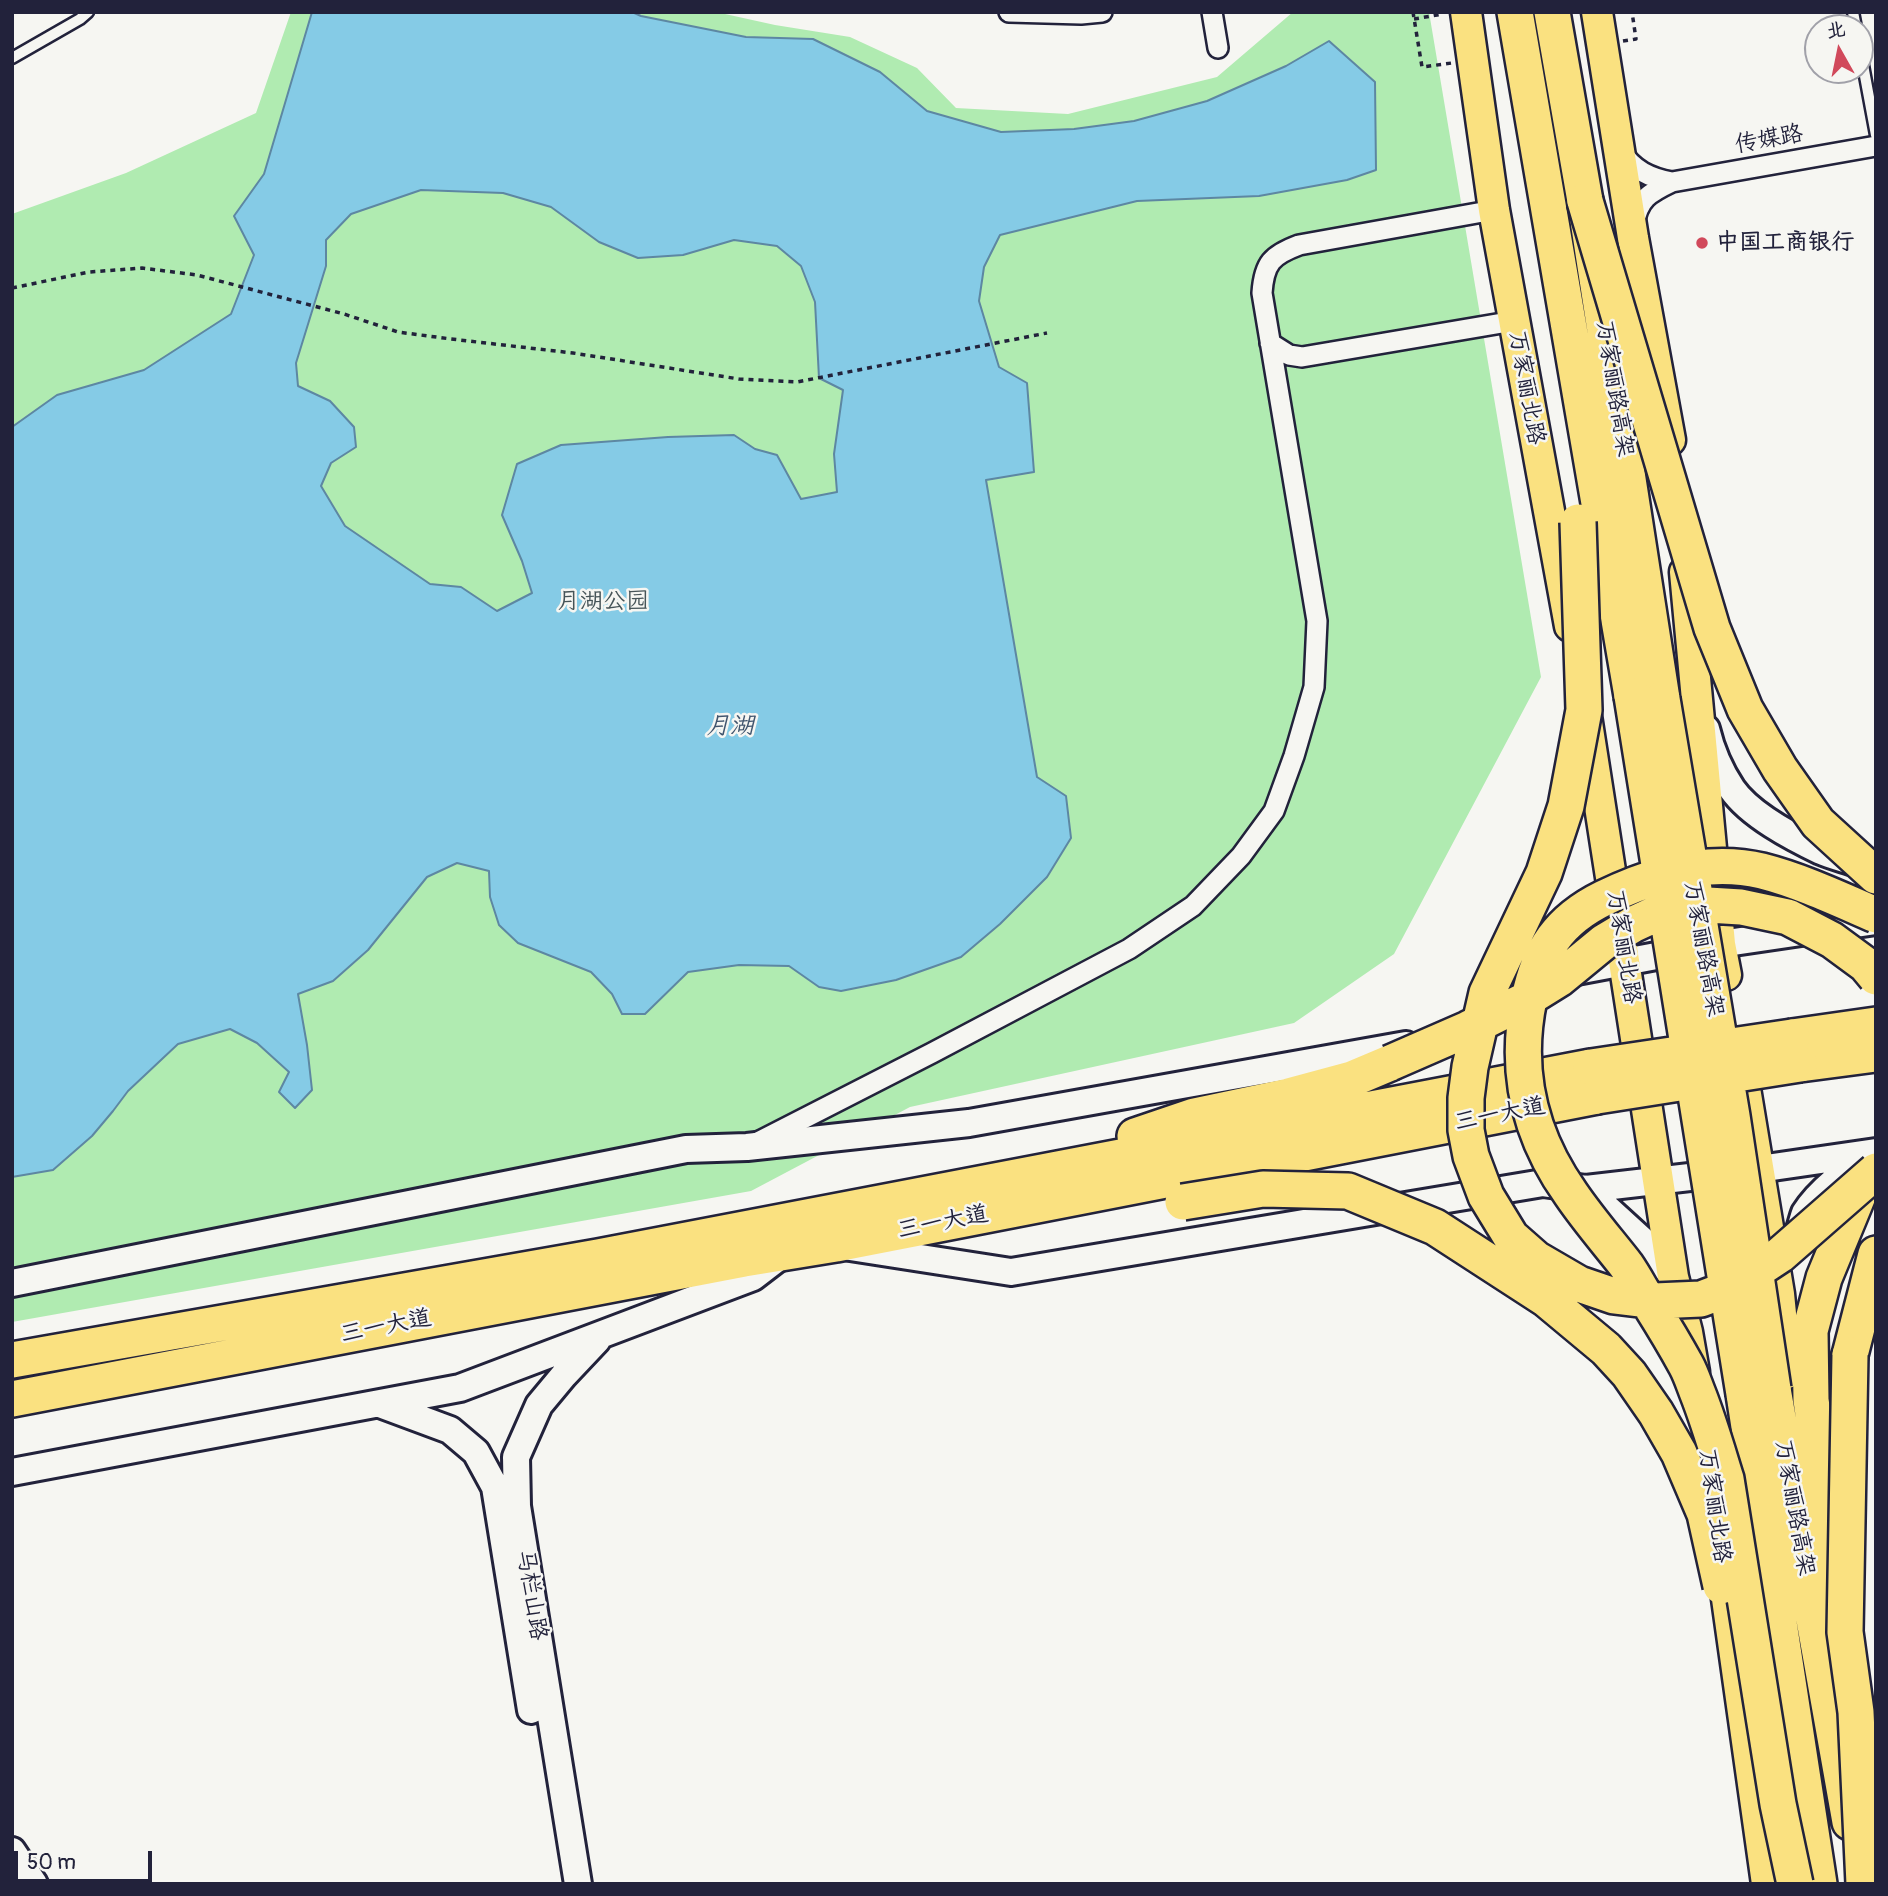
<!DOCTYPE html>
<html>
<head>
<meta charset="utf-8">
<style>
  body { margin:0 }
  #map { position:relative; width:1888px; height:1896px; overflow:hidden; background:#f6f6f2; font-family:Pangolin,"LXGW WenKai TC",sans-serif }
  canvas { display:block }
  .frame { position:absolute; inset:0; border:14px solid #22223b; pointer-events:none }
  .north { position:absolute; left:1804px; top:14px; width:70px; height:70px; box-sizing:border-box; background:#f6f6f2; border:2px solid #a1a1a9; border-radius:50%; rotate:351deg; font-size:19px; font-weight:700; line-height:28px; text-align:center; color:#22223b }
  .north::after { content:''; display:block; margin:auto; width:24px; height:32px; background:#d1495b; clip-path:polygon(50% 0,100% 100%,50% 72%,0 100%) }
  .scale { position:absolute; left:14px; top:1851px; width:138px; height:32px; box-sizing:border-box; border:4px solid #22223b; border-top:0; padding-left:9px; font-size:21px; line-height:24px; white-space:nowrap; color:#22223b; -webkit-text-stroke:5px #f6f6f2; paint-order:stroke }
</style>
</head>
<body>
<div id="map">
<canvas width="1888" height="1896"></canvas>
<div class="frame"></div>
<div class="north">北</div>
<div class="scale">50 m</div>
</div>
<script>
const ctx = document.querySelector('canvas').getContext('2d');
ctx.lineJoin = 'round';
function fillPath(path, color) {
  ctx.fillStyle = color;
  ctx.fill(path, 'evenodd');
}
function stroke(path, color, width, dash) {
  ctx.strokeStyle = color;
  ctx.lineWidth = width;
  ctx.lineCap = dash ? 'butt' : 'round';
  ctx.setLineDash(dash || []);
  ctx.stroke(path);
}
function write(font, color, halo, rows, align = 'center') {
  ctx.font = font + ' Pangolin,"LXGW WenKai TC",sans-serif';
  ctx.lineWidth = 5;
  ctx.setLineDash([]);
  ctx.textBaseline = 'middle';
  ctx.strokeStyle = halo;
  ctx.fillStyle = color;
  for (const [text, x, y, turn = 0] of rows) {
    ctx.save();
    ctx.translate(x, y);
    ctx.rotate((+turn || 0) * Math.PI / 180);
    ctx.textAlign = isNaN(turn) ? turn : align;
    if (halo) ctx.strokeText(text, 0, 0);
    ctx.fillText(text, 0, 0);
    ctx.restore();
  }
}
fillPath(new Path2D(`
  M291,12H716L775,25L850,37L917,68L956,108L1068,114L1217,77L1293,12H1429L1541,677L1394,954L1294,1023L910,1107L751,1191L12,1322V214L126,173L256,113Z`), '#b0ebb1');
const water = new Path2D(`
  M312,12H632L641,16L746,37L813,39L880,72L927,111L1001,132L1074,129L1134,121L1207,101L1286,66L1329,41L1375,82L1376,170L1347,180L1259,196L1137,201L1000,235L984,267L979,301L999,367L1027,383L1034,472L986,480L1037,777L1066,796L1071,838L1047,877L1000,924L961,957L896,980L841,991L819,987L789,966L739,965L688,972L645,1014H622L612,994L591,972L518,943L499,925L490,897L489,871L457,863L427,877L368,950L333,981L298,994L307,1045L312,1090L295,1108L279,1092L289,1072L257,1043L230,1029L178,1044L128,1091L113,1111L92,1136L53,1170L12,1177V427L57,395L144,370L231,314L254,255L234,216L264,174ZM421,190L503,193L551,207L599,242L638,258L683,255L734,240L777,246L801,266L815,302L819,378L843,390L834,454L837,492L801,499L777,455L755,449L734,435L668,437L561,445L517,464L502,515L522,561L532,593L497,611L461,587L430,584L345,526L321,486L331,463L356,447L354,427L330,401L298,386L296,363L326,266V240L351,214Z`);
fillPath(water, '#85cbe6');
stroke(water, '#5d87a2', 2);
const lane = new Path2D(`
  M1853,12L1856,28
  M1860,49L1876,135
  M12,58L80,19L88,12`);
const street = new Path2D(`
  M1009,12L1081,14L1102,12
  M1212,12L1218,48
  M1621,151C1633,170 1650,178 1672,182
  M1634,225C1638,199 1649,193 1672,182L1876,146
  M1270,343L1289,355L1302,357L1514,321
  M756,1143L932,1053L1129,949L1193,906L1241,856L1274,811L1294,756L1314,687L1317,621L1262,293C1264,263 1272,255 1299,245L1494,210`);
const secondary = new Path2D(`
  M1706,729C1711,750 1720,771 1732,789C1750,815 1792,837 1821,851C1832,856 1846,859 1857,863
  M1566,973L1720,944L1876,921
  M1586,1189L1759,1169L1876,1152
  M1800,1229C1802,1224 1803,1218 1805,1213C1817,1194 1848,1166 1869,1160
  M850,1247L1011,1272L1543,1183L1586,1189L1643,1241L1673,1277
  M12,1283L686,1149L747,1147L969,1123L1406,1045
  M380,1404L450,1430L476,1452L495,1487L531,1710
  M12,1472L460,1388L753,1277L783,1254
  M12,1851L34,1884
  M578,1884L517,1506L516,1457L539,1405L564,1375L597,1340`);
const primary = new Path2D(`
  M1466,12L1494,210L1570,626
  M1597,12L1633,238L1670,440
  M1685,572L1720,944L1726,975
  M1586,716L1673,1277L1687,1332L1694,1372
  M1739,1052L1779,1294L1787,1373
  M1722,1563L1767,1884`);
const highway = new Path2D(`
  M1515,12L1632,696
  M1552,12L1585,201L1662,699
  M1792,1037L1876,1025
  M1800,1064L1876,1054
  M1135,1136L1194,1116L1289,1096L1352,1079L1390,1063
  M1850,1355L1876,1254
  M12,1360L598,1257L1591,1067
  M1773,1389L1850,1822
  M1744,1394L1819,1884
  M12,1399L744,1259L836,1244L1597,1096
  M1836,1573L1811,1400L1810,1331L1824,1278L1864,1181`);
stroke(lane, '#22223b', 15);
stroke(street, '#22223b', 24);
stroke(secondary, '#22223b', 32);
stroke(primary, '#22223b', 35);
stroke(highway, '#22223b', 40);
stroke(new Path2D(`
  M1413,12L1422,67L1452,63
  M1414,19L1443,14
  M1623,41L1636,39L1632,12
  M12,288L89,272L142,268L197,275L344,314L398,332L451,339L573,353L739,379L797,382L1047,333`), '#22223b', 3.5, [5, 5]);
stroke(lane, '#f6f6f2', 10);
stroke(street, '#f6f6f2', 19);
stroke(secondary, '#f6f6f2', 26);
stroke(primary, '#fae180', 30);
stroke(highway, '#fae180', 35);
const highwayBridge = new Path2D(`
  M1585,201L1712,628L1745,709L1780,769L1818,823L1876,876
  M1578,522L1584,710L1566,806L1544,873L1487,993L1470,1067L1466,1098V1130L1471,1156L1486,1196L1511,1237L1536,1259L1579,1284L1614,1296L1655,1301L1701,1299L1730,1288L1780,1255L1876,1171
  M1632,696L1744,1394
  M1662,699L1732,1116L1773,1389
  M1390,1063L1468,1029L1522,1002L1559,979L1604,942L1634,924L1660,912L1691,904L1741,907L1788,917L1832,940L1866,965L1876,977
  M1591,1067L1792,1037
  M1597,1096L1800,1064
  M1183,1202L1263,1189L1348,1191L1435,1227L1546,1299L1606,1349L1629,1374L1656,1413L1679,1453L1705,1514L1721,1586
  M1850,1355L1845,1632L1856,1712L1864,1884
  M1795,1884L1778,1804L1726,1479C1717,1450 1709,1422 1698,1394C1694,1384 1691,1374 1686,1365C1675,1345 1663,1325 1651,1306C1642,1292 1635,1278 1626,1265C1608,1242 1588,1219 1571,1194C1529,1135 1514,1070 1529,999C1539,950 1559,920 1604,898C1653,874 1708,858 1762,871C1801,881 1839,899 1876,915`);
stroke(highwayBridge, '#22223b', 40, []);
stroke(highwayBridge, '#fae180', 35);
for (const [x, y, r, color] of [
  [1702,243,7,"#d1495b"]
]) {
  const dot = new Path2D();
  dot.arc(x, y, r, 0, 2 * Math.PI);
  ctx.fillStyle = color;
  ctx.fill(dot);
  stroke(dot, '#f6f6f2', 2.5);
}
write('23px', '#22223b', '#f6f6f2', [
  ["传媒路",1769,140,-10],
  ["万家丽北路",1526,388,80],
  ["万家丽路高架",1614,389,81],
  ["万家丽北路",1623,947,81],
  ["万家丽路高架",1703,949,80],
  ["三一大道",1500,1115,-11],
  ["三一大道",943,1223,-11],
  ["三一大道",386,1327,-11],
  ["万家丽北路",1714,1506,82],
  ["万家丽路高架",1794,1508,80],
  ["马栏山路",531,1595,81]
]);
write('bold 23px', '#22223b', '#f6f6f2', [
  ["中国工商银行",1716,243]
], 'left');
write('23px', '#465458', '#f6f6f2', [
  ["月湖公园",603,602]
]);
write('italic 24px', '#40556e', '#f6f6f2', [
  ["月湖",730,727]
]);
</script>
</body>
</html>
